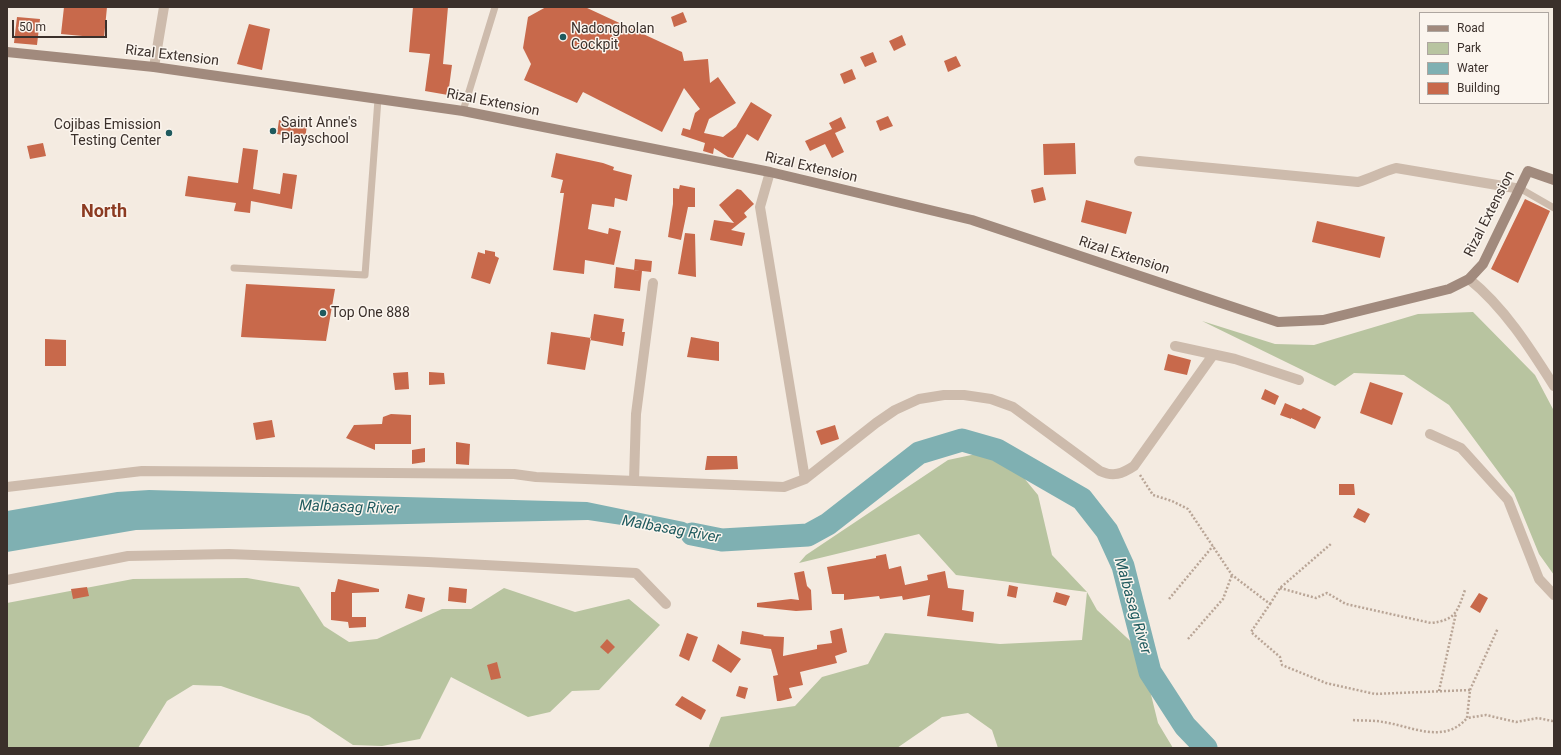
<!DOCTYPE html>
<html>
<head>
<meta charset="utf-8">
<style>
  body { margin:0 }
  #map { position:relative; width:1561px; height:755px; overflow:hidden; background:#f4ebe1; font-family:Roboto,sans-serif }
  canvas { display:block }
  .frame { position:absolute; inset:0; border:8px solid #3b302b; pointer-events:none }
  .legend { position:absolute; left:1419px; top:12px; width:130px; height:92px; box-sizing:border-box; background:#fbf5ee; border:1px solid #aea6a0; margin:0; padding:5px 7px; list-style:none; font-size:12px; color:#3b302b }
  .legend li { display:flex; align-items:center; gap:8px; height:20px }
  .legend b { width:20px; border:1px solid #aea6a0 }
  .scale { position:absolute; left:12px; top:20px; width:95px; height:18px; box-sizing:border-box; border:2px solid #3b302b; border-top:0; padding-left:5px; font-size:12px; line-height:14px; white-space:nowrap; color:#3b302b; -webkit-text-stroke:3px #fbf5ee; paint-order:stroke }
</style>
</head>
<body>
<div id="map">
<canvas width="1561" height="755"></canvas>
<div class="frame"></div>
<ul class="legend">
<li><b style="height:5px;background:#a18a7d"></b>Road</li>
<li><b style="height:11px;background:#b8c4a0"></b>Park</li>
<li><b style="height:11px;background:#7fb0b2"></b>Water</li>
<li><b style="height:11px;background:#c8694b"></b>Building</li>
</ul>
<div class="scale">50 m</div>
</div>
<script>
const ctx = document.querySelector('canvas').getContext('2d');
ctx.lineJoin = 'round';
function fillPath(path, color) {
  ctx.fillStyle = color;
  ctx.fill(path, 'evenodd');
}
function stroke(path, color, width, dash) {
  ctx.strokeStyle = color;
  ctx.lineWidth = width;
  ctx.lineCap = dash ? 'butt' : 'round';
  ctx.setLineDash(dash || []);
  ctx.stroke(path);
}
function write(font, color, halo, rows, align = 'center') {
  ctx.font = font + ' Roboto,sans-serif';
  ctx.lineWidth = 3;
  ctx.setLineDash([]);
  ctx.textBaseline = 'middle';
  ctx.strokeStyle = halo;
  ctx.fillStyle = color;
  for (const [text, x, y, turn = 0] of rows) {
    ctx.save();
    ctx.translate(x, y);
    ctx.rotate((+turn || 0) * Math.PI / 180);
    ctx.textAlign = isNaN(turn) ? turn : align;
    if (halo) ctx.strokeText(text, 0, 0);
    ctx.fillText(text, 0, 0);
    ctx.restore();
  }
}
fillPath(new Path2D(`
  M1473,312L1535,375L1554,411V575L1539,554L1514,493L1449,405L1404,375L1354,373L1335,386L1202,321L1275,344L1314,345L1418,314Z
  M976,454L1006,463L1019,472L1038,495L1052,555L1087,592L1097,610L1140,650L1158,723L1173,748H998L992,730L968,713L942,717L897,748H710L709,746L721,717L795,706L822,677L868,664L885,633L1000,644L1082,640L1087,592L956,575L919,534L799,563L806,555L948,460Z
  M247,578L299,587L324,626L349,642L377,639L442,609H471L504,588L575,612L629,599L660,625L599,690L572,691L550,712L528,717L451,677L420,739L382,746L353,745L309,716L221,686L193,685L167,701L138,748H7V603L133,579Z`), '#b8c4a0');
fillPath(new Path2D(`
  M149,490L587,502L684,522L722,540L588,520L136,530L7,552V511L117,492Z`), '#7fb0b2');
stroke(new Path2D(`
  M692,534L722,540L808,535L828,524L919,453L962,440L997,450L1082,499L1107,531L1123,566L1150,672L1185,726L1206,748`), '#7fb0b2', 23);
fillPath(new Path2D(`
  M64,7H107L104,38L61,34Z
  M413,7H448L443,64L452,65L448,95L425,91L430,54L409,52Z
  M546,7H585L682,52L684,61L708,59L710,83L718,77L736,103L709,119L704,133L723,137L736,127L751,102L772,115L758,141L747,134L733,158L728,157L714,148L713,154L703,151L705,143L681,135L683,128L690,130L695,113L700,109L684,88L662,132L583,92L577,103L524,80L531,64L523,48L528,17Z
  M683,12L687,22L674,27L671,17Z
  M17,17L40,19L37,45L14,43Z
  M249,24L270,29L262,70L237,64Z
  M902,35L906,45L894,51L889,41Z
  M873,52L877,62L865,67L860,57Z
  M956,56L961,66L948,72L944,61Z
  M852,69L856,79L844,84L840,74Z
  M888,116L893,126L880,131L876,121Z
  M841,117L846,128L835,133L844,152L832,158L825,144L810,151L805,141L832,129L829,123Z
  M279,120L307,125L305,139L277,134Z
  M43,143L46,156L30,159L27,146Z
  M1075,143L1076,174L1044,175L1043,144Z
  M243,148L258,150L253,189L280,194L283,173L297,175L292,209L251,201L250,213L234,211L236,203L185,196L188,176L238,183Z
  M556,153L603,163L614,167L613,170L632,175L627,201L615,198L614,207L592,204L588,229L608,234L609,228L621,231L614,265L585,260L584,274L553,270L564,193H560L563,180L551,177Z
  M680,185L695,188V207H688L681,240L668,237L673,204V188L679,189Z
  M1043,187L1046,200L1034,203L1031,190Z
  M737,189L741,190L754,204L744,213L747,217L731,230L745,233L742,246L710,240L714,220L734,223L719,205Z
  M1525,199L1550,211L1518,283L1491,269Z
  M1086,200L1132,212L1126,234L1081,222Z
  M1317,221L1385,237L1380,258L1312,242Z
  M685,233L695,234L696,277L678,274Z
  M485,250L495,252V256L499,258L490,284L471,278L478,252L485,254Z
  M635,259L652,261L651,272L634,270Z
  M616,267L642,271L640,291L614,288Z
  M246,284L335,289L326,341L241,337Z
  M594,314L624,319L622,332H625L623,346L590,340Z
  M551,332L591,338L585,370L547,364Z
  M691,337L719,342V361L687,357Z
  M45,339L66,340V366H45Z
  M1168,354L1191,360L1187,375L1164,370Z
  M408,372L409,389L395,390L393,373Z
  M429,372L444,373L445,384L429,385Z
  M1370,382L1403,393L1392,425L1360,413Z
  M1265,389L1279,396L1275,405L1261,399Z
  M1285,403L1301,410L1303,408L1321,417L1315,429L1291,418V419L1280,415Z
  M391,414L411,415V444H375V450L346,438L354,425L382,424L383,417Z
  M272,420L275,437L256,440L253,423Z
  M835,425L839,439L821,445L816,431Z
  M456,442L470,444L469,465L456,464Z
  M425,448V462L412,464V450Z
  M707,456H737L738,469L705,470Z
  M1339,484H1354L1355,495H1339Z
  M1358,508L1370,514L1365,523L1353,517Z
  M886,554L889,569L901,566L905,585L928,580L927,575L945,571L948,588L964,590L962,610L974,612L973,622L927,616L930,595L903,600L902,596L880,599L879,596L844,600V594H832L827,567L876,558V556Z
  M804,571L807,586L811,590L812,610L796,611L757,607V603L791,599L799,600L794,573Z
  M338,579L379,589V592L352,593V617H366V627L349,628L348,622L331,620V592H335Z
  M1009,585L1018,587L1016,598L1007,596Z
  M87,587L89,596L73,599L71,589Z
  M449,587L467,589L466,603L448,601Z
  M1056,592L1070,596L1066,606L1053,602Z
  M1479,593L1488,598L1480,613L1470,607Z
  M408,594L425,598L422,612L405,608Z
  M842,628L847,652L835,656L837,663L800,672L803,685L789,688L792,698L780,701H777L773,676L778,675L771,649L740,644L742,631L764,635L763,636L784,637L783,656L817,649V645L832,643L830,631Z
  M687,633L698,637L689,661L679,656Z
  M607,639L615,647L608,654L600,647Z
  M718,644L741,659L731,673L712,661Z
  M497,662L501,678L491,680L487,665Z
  M739,686L748,688L745,699L736,696Z
  M682,696L706,710L701,720L675,705Z`), '#c8694b');
stroke(new Path2D(`
  M1140,475L1153,495L1172,501L1188,509L1232,575L1270,604L1251,632L1280,657L1282,665L1326,683L1375,694L1470,690L1467,718L1486,715L1516,722L1538,718L1552,721L1554,719
  M1280,588L1316,598L1327,593L1346,604L1431,623C1456,620 1457,612 1465,590
  M1169,599L1213,546
  M1270,604L1280,588L1332,543
  M1188,639L1223,599L1232,575
  M1470,690L1498,628
  M1439,691L1456,613
  M1353,720C1363,721 1373,720 1383,722C1411,726 1444,745 1467,718`), '#b9a596', 2.5, [2, 2]);
stroke(new Path2D(`
  M463,111L495,7
  M1521,189L1554,208
  M234,268L365,275L378,99`), '#cdbbac', 7);
stroke(new Path2D(`
  M154,67L164,7
  M1139,161L1358,182C1371,178 1382,172 1396,168L1521,189
  M770,172L760,207L805,479
  M1469,279C1504,307 1530,348 1554,386
  M1175,346L1235,359L1299,380
  M1430,434L1461,448L1508,500L1539,579L1554,595
  M634,481L636,414L653,283
  M7,487L142,471L514,474L536,477L784,487L805,479L876,423L895,410L919,399L944,395H964L991,399L1013,407L1100,471C1113,477 1122,474 1134,466L1213,355
  M7,580L128,556L229,554L428,562L636,573L666,604`), '#cdbbac', 10);
stroke(new Path2D(`
  M7,52L154,67L463,111L770,172L972,220L1278,322L1323,320L1449,289L1469,279L1483,264L1528,171L1554,180`), '#a18a7d', 10);
for (const [x, y, r, color] of [
  [563,37,4,"#1f5a5e"],
  [273,131,4,"#1f5a5e"],
  [169,133,4,"#1f5a5e"],
  [323,313,4,"#1f5a5e"]
]) {
  const dot = new Path2D();
  dot.arc(x, y, r, 0, 2 * Math.PI);
  ctx.fillStyle = color;
  ctx.fill(dot);
  stroke(dot, '#fbf5ee', 1.5);
}
write('14px', '#3b302b', '#fbf5ee', [
  ["Nadongholan",571,29],
  ["Cockpit",571,45],
  ["Saint Anne's",281,123],
  ["Playschool",281,139],
  ["Cojibas Emission",161,125,"right"],
  ["Testing Center",161,141,"right"],
  ["Top One 888",331,313]
], 'left');
write('14px', '#3b302b', '#fbf5ee', [
  ["Rizal Extension",172,56,7],
  ["Rizal Extension",493,103,11],
  ["Rizal Extension",811,168,13],
  ["Rizal Extension",1490,214,-63],
  ["Rizal Extension",1124,256,18]
]);
write('italic 15px', '#1f5a5e', '#fbf5ee', [
  ["Malbasag River",349,508,2],
  ["Malbasag River",671,530,10],
  ["Malbasag River",1132,606,74]
]);
write('bold 18px', '#8c3b22', '#fbf5ee', [
  ["North",104,212]
]);
</script>
</body>
</html>
